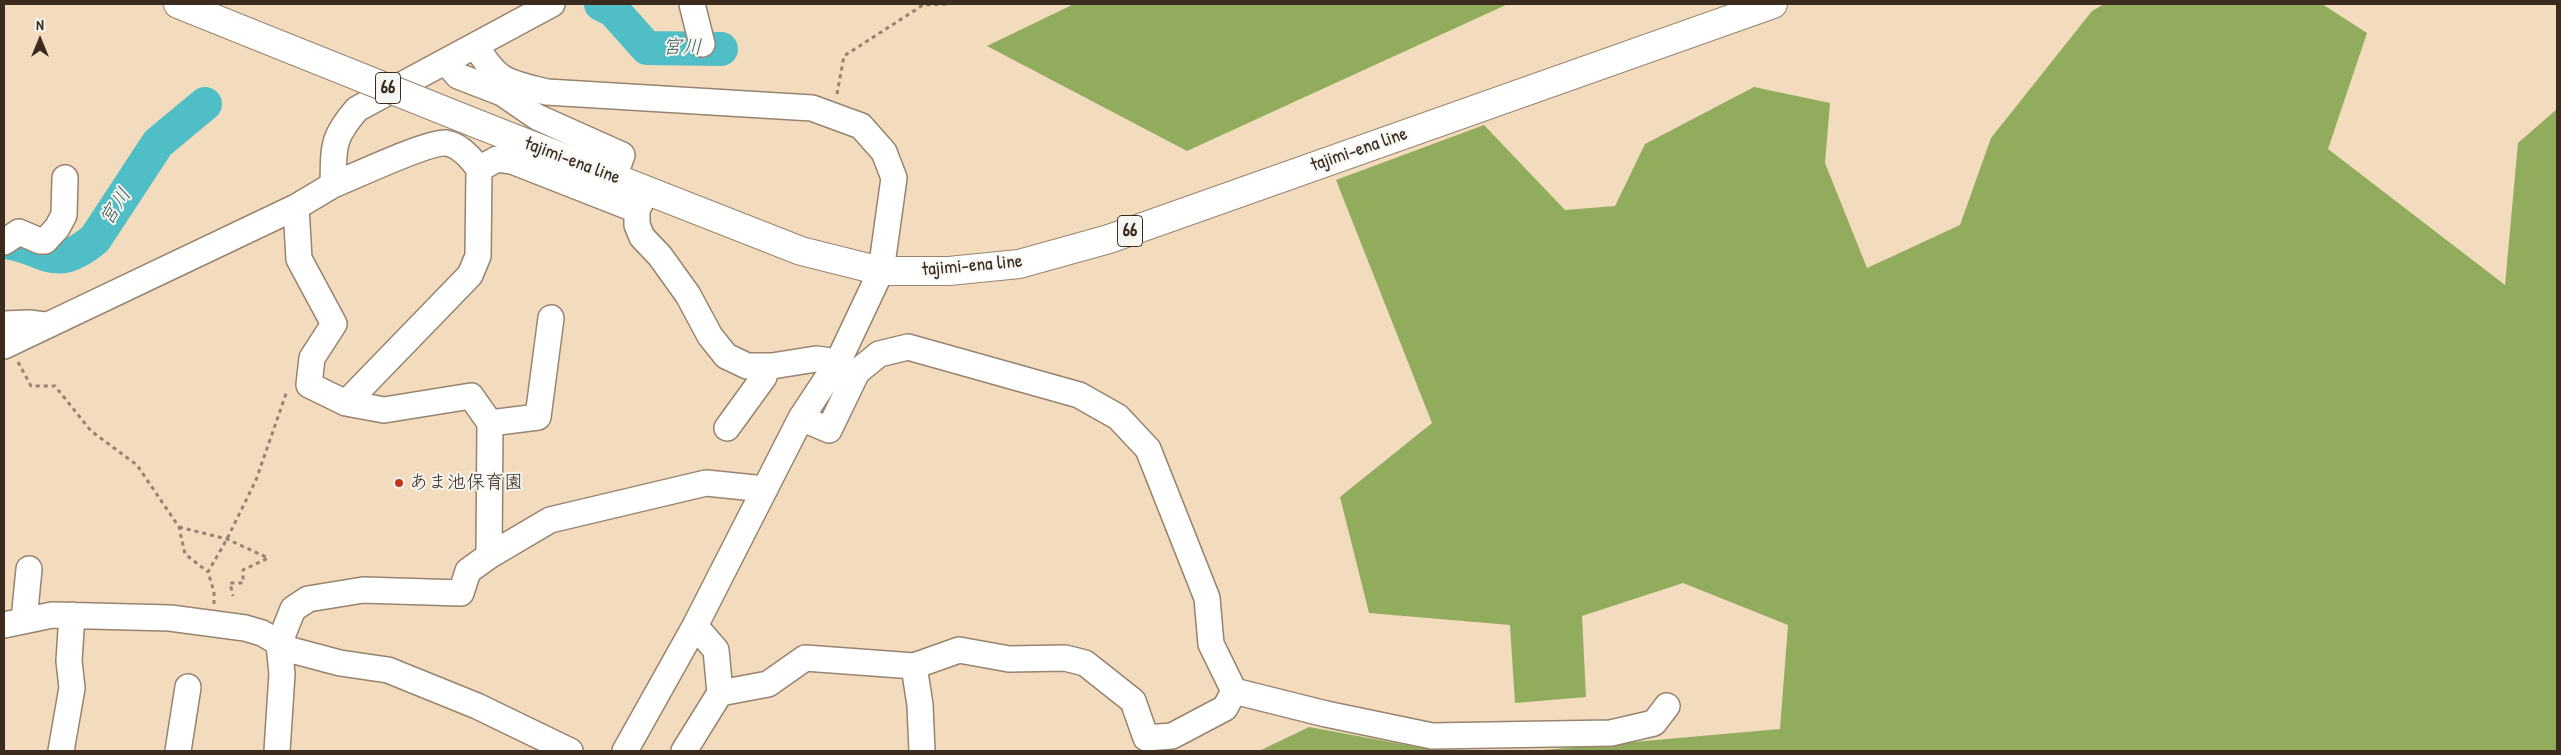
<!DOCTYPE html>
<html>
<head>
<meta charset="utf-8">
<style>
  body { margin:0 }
  #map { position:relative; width:2561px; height:755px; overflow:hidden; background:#f3dcbe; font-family:"Patrick Hand",sans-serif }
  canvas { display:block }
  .frame { position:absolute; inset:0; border:5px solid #3b2a1e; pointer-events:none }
  .north { position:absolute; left:15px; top:15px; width:50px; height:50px; -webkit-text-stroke:4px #f6f6f2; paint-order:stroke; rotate:0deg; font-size:14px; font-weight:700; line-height:20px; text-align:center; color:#3b2a1e }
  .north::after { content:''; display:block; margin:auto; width:18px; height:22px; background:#3b2a1e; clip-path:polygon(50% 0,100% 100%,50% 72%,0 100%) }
</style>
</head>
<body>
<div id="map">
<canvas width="2561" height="755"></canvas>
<div class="frame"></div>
<div class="north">N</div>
</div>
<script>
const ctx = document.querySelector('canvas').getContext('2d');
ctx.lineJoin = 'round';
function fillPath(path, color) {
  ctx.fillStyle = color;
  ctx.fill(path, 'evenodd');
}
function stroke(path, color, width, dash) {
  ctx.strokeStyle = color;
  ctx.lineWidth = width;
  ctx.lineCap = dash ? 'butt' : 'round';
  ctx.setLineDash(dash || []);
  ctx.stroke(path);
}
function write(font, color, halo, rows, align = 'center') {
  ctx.font = font + ' "Patrick Hand","Klee One",sans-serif';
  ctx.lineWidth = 4;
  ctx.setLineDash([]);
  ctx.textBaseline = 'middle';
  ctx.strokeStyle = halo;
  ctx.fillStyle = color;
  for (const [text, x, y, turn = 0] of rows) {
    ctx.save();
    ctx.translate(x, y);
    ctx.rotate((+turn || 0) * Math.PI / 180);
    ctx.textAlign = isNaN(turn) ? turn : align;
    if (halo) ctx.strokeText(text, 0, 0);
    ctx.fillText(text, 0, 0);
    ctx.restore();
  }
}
fillPath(new Path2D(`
  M1074,4H1508L1187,151L987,46Z
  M2104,4H2322L2367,33L2328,149L2505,285L2518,143L2557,109V751H1532L1780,729L1788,625L1683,583L1582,616L1586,697L1515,703L1510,625L1369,613L1340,497L1432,423L1336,180L1484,125L1565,210L1615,206L1645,144L1754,87L1830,103L1825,163L1867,268L1960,225L1991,138L2092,11Z
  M1309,727L1439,751H1259Z`), '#92ac5e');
stroke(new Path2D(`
  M601,4L613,10L647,48L721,49
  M4,242C44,245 52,275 95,239L158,143L205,104`), '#4fbec6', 34);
const minor = new Path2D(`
  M692,4L702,44
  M476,46C498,83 507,82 547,92L812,108L861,126L884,152L894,178L881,271L838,362L801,418L695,626L625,751
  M446,62L458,76L502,93L537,117L622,155L614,178
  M479,169L497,159L512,161L637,210
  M333,185C353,177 429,141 446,143C460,145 471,158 479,169L478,256L470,275L346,403
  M647,190L637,210V225L642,237L660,256L688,295L710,336L726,356L747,366H772L816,359L838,362
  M4,242L19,232L40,241H45L57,228L64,215L65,178
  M4,324L29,323L45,325
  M4,346L296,207L333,185C334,147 331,139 357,109L552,4
  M801,418L829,430L857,372L879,354L908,347L1079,395L1118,417L1148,449L1207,598L1211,644L1234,691
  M490,423L538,417L551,318
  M727,428L764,377L766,366
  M489,556L550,520L706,483L765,489
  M26,620L25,610L29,569
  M4,625L52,615L170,618L245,628L262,633L291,650L340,663L388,670L477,706L570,751
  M914,666L920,705L922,751
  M1234,691L1326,714L1432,736L1611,733L1654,723L1667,706
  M720,693L768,684L805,658L914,666L959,650L1009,659L1065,658L1085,663L1133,701L1146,738L1172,736L1225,708L1234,691
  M61,751L72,688L69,661L72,615
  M178,751L188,687
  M277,751L282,674L279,644L293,609L308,599L363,590L461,593L468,571L489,556L490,423L471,396L384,410L346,403L309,385L312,358L334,324L299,259L296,207
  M684,751L720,693L716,650L695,626`);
const major = new Path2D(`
  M178,4L295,51
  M480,125L801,251L881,271H949L1019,264L1109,239L1773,4`);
stroke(minor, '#97836e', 28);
stroke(major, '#97836e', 30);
stroke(new Path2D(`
  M837,94L844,56L923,5L947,4
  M18,362L31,386H55L91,431L137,465L179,527L185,554L208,572
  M179,527L227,539L268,558L243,570V583H230L233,596
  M214,604V592L208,572L227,539L256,480L287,391`), '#97836e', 3, [4, 4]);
stroke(minor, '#fff', 25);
stroke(major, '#fff', 28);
const majorBridge = new Path2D(`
  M295,51L480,125`);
stroke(majorBridge, '#97836e', 30, []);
stroke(majorBridge, '#fff', 28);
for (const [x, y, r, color] of [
  [399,483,5,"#c8321e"]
]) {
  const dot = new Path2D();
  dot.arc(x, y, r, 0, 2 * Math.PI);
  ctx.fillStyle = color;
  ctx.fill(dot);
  stroke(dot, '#f6f6f2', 2);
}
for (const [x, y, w] of [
  [388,88,25],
  [1130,231,25]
]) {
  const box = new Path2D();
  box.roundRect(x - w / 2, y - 15.5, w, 31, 4);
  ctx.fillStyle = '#f6f6f2';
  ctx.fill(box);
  stroke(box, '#3b2a1e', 1);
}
write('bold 18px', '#3b2a1e', null, [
  ["66",388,88],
  ["66",1130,231]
]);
write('19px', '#3b2a1e', '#f6f6f2', [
  ["tajimi-ena line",1359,150,-19],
  ["tajimi-ena line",572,161,21],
  ["tajimi-ena line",972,266,-5]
]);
write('19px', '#3b2a1e', '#f6f6f2', [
  ["あま池保育園",409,483]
], 'left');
write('italic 20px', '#425e59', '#f6f6f2', [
  ["宮川",682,48,1],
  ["宮川",116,207,-57]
]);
</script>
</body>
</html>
